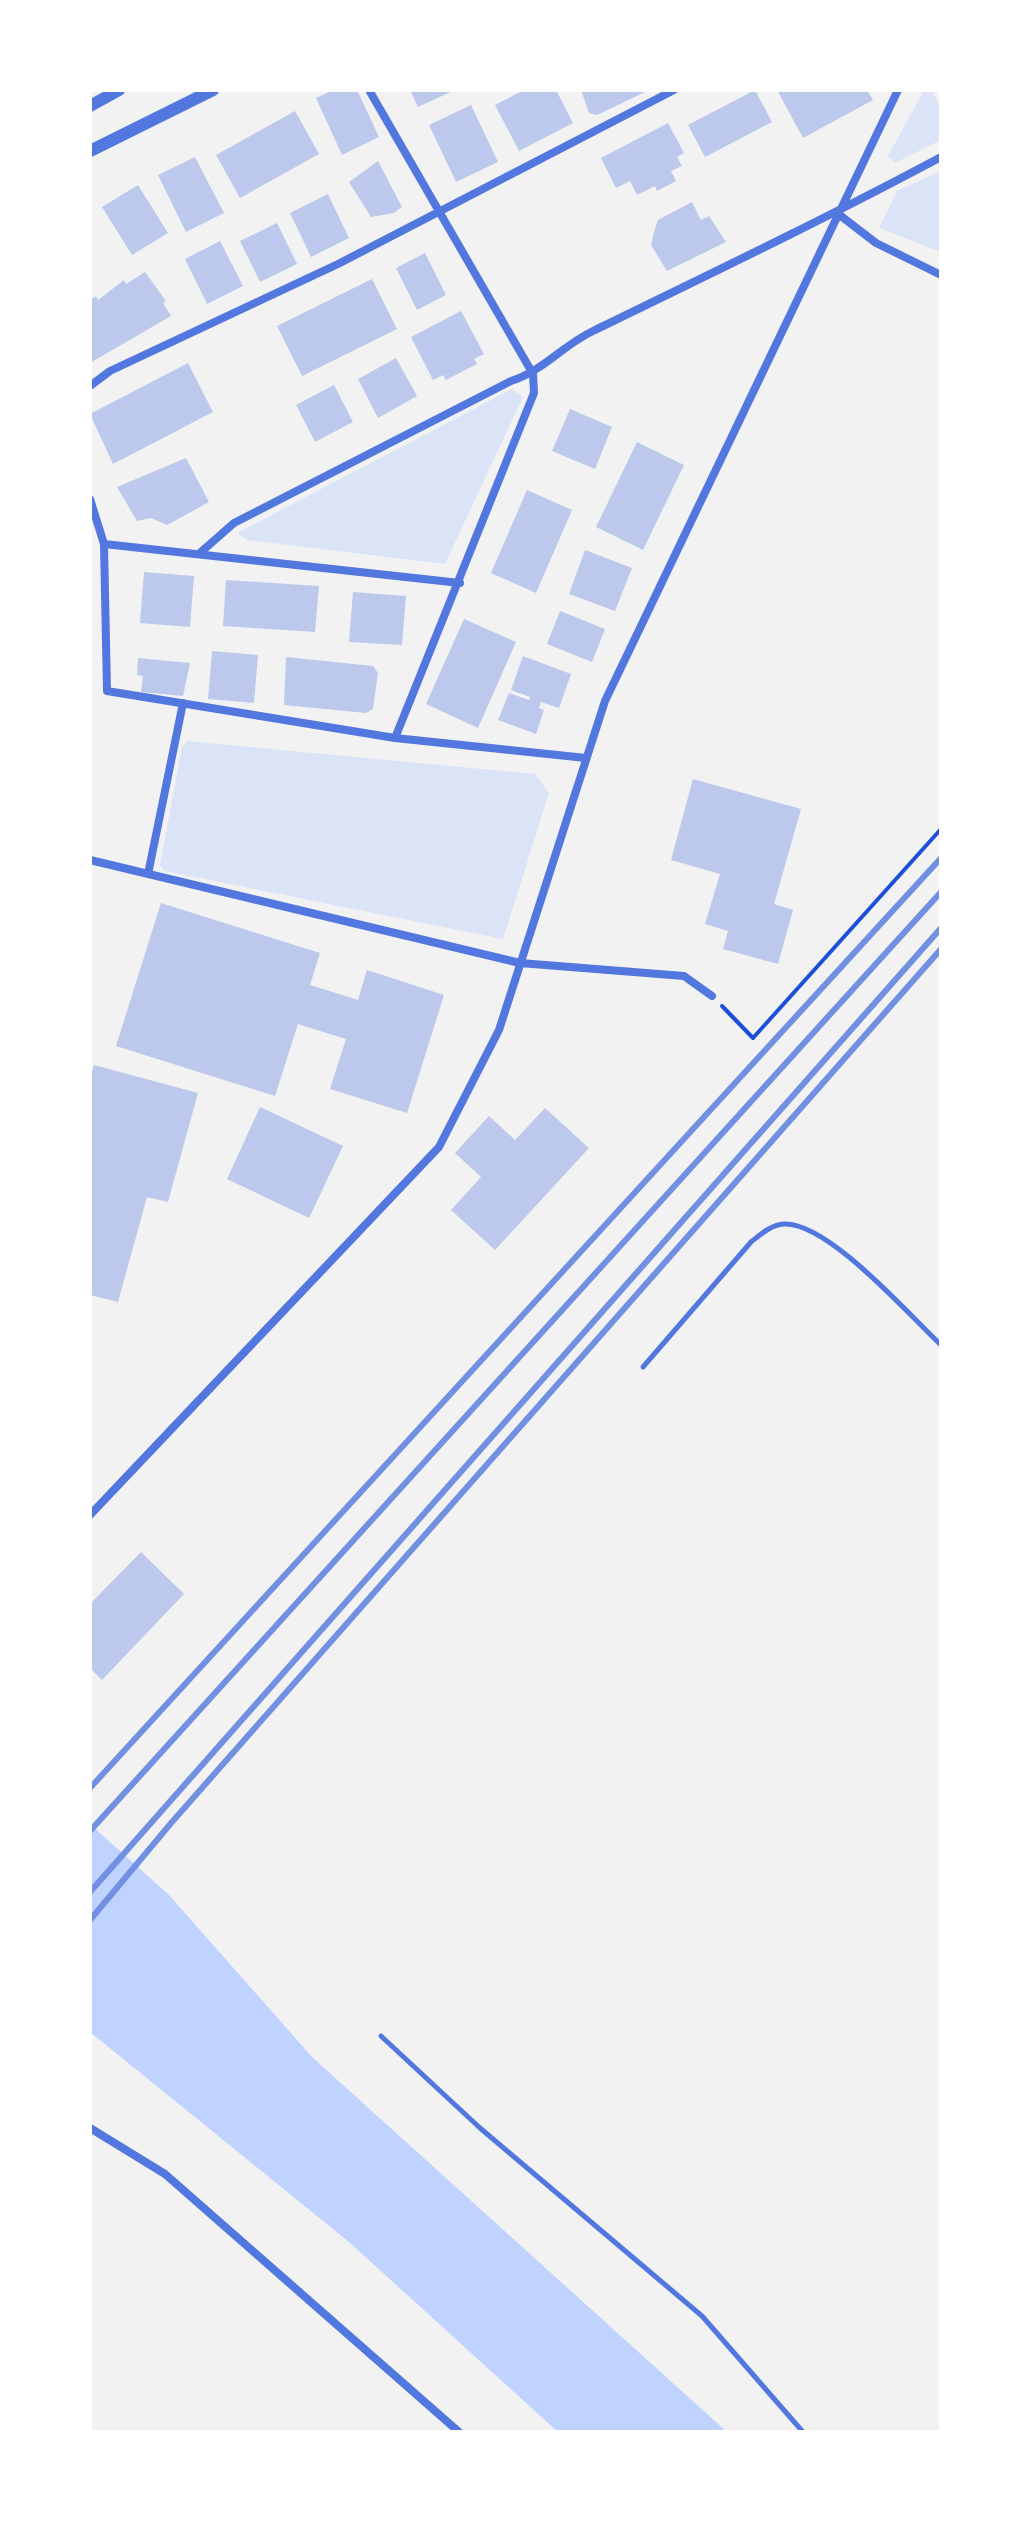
<!DOCTYPE html>
<html>
<head>
<meta charset="utf-8">
<style>
  body { margin:0 }
  #map { position:relative; width:1031px; height:2522px; overflow:hidden; background:#f2f2f2; font-family:"Work Sans",sans-serif }
  canvas { display:block }
  .frame { position:absolute; inset:0; border:92px solid #fff; pointer-events:none }
</style>
</head>
<body>
<div id="map">
<canvas width="1031" height="2522"></canvas>
<div class="frame"></div>
</div>
<script>
const ctx = document.querySelector('canvas').getContext('2d');
ctx.lineJoin = 'round';
function fillPath(path, color) {
  ctx.fillStyle = color;
  ctx.fill(path, 'evenodd');
}
function stroke(path, color, width, dash) {
  ctx.strokeStyle = color;
  ctx.lineWidth = width;
  ctx.lineCap = dash ? 'butt' : 'round';
  ctx.setLineDash(dash || []);
  ctx.stroke(path);
}
fillPath(new Path2D(`
  M924,90H932L941,109V140L895,163L888,156Z
  M941,171V252L879,228L897,191Z
  M512,389L523,397L445,564L247,540L237,533Z
  M187,741L535,774L549,793L503,939L165,871L160,865L182,746Z`), '#dbe4f7');
fillPath(new Path2D(`
  M90,1824L169,1895L312,2057L727,2432H558L349,2242L90,2032Z`), '#bfd3fe');
fillPath(new Path2D(`
  M333,90H357L379,137L342,155L316,98Z
  M410,90H455L418,107Z
  M524,90H556L573,123L519,151L495,105Z
  M581,90H644L645,92L597,115L589,113Z
  M755,90L772,122L705,157L688,125Z
  M777,90H867L873,100L803,138Z
  M471,105L498,162L456,182L429,125Z
  M295,111L319,154L240,198L216,155Z
  M668,123L684,153L677,157L682,166L671,171L676,181L657,191L655,186L637,195L630,181L616,188L601,158Z
  M195,157L224,213L186,232L158,175Z
  M378,161L402,207L394,213L371,217L349,182Z
  M138,185L168,233L132,255L102,207Z
  M328,194L349,238L311,257L290,213Z
  M692,202L701,220L709,216L726,242L667,271L651,245L654,232L658,220Z
  M277,223L297,264L260,282L240,241Z
  M220,241L243,286L207,304L185,259Z
  M425,253L446,295L417,310L396,268Z
  M145,272L166,301L163,303L171,316L90,363V300L96,296L98,300L124,280L126,284Z
  M372,279L397,329L302,376L277,326Z
  M461,311L484,354L474,359L477,364L446,380L443,375L433,380L411,337Z
  M396,358L417,396L378,418L358,379Z
  M188,363L213,412L113,464L90,414Z
  M334,385L353,422L315,442L296,405Z
  M570,409L612,427L595,469L552,451Z
  M637,442L684,465L643,550L596,527Z
  M186,458L209,502L167,525L151,518L137,521L117,487Z
  M527,490L572,510L536,593L491,573Z
  M585,550L632,568L615,611L569,594Z
  M144,572L194,576L190,627L140,623Z
  M226,580L319,586L315,632L223,626Z
  M353,592L406,596L402,645L349,642Z
  M560,611L605,629L592,662L547,644Z
  M464,619L516,642L478,728L426,704Z
  M212,651L258,655L254,703L208,699Z
  M523,656L571,674L559,708L541,702L539,708L544,710L536,734L498,720L509,693L529,700L530,697L511,690Z
  M286,657L373,666L378,673L373,709L366,713L284,705Z
  M138,658L190,663L183,696L141,692L143,676L137,675Z
  M693,779L801,809L774,904L793,910L778,964L723,949L728,931L705,924L720,874L671,860Z
  M161,903L320,953L310,985L358,1000L367,970L444,995L407,1113L330,1089L346,1039L298,1024L275,1096L116,1046Z
  M94,1065L198,1093L168,1202L147,1197L118,1302L90,1295V1078Z
  M260,1107L343,1146L309,1218L227,1179Z
  M545,1108L589,1148L495,1250L451,1210L481,1177L455,1153L489,1116L515,1140Z
  M141,1552L184,1594L102,1680L90,1668V1604Z`), '#bdc9ec');
stroke(new Path2D(`
  M722,1006L753,1038L941,829`), '#1d4ed8', 4);
stroke(new Path2D(`
  M643,1367L751,1242C761,1234 771,1225 784,1224C828,1222 909,1315 941,1345
  M381,2036L480,2128L702,2316L803,2432`), '#5277de', 5);
stroke(new Path2D(`
  M369,90L533,374L534,393L395,738
  M837,213L876,243L941,275
  M90,386L110,371L338,264L674,90
  M90,499L104,544L107,691L395,738L586,758
  M104,544L460,583
  M201,552L234,523L511,381C543,371 563,345 593,331C710,274 827,218 941,157
  M90,860L520,963L684,976L712,996
  M148,874L183,703
  M90,1515L439,1147L499,1030L605,701L898,90
  M90,2128L165,2174L459,2432`), '#5277de', 8);
stroke(new Path2D(`
  M90,106L119,90
  M90,151L213,90`), '#5277de', 12);
stroke(new Path2D(`
  M90,1788L941,858
  M90,1831L941,892
  M90,1892L941,928
  M90,1920L172,1822L941,949`), '#7290e2', 6);
</script>
</body>
</html>
